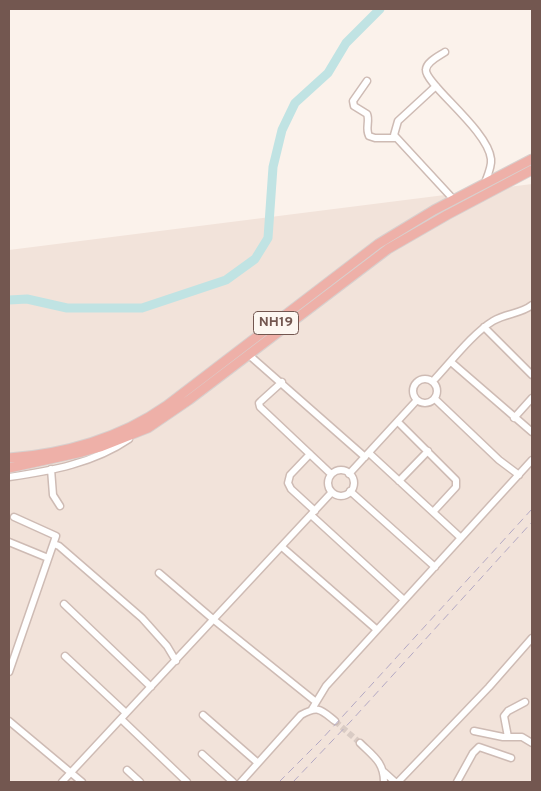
<!DOCTYPE html>
<html>
<head>
<meta charset="utf-8">
<style>
  body { margin:0 }
  #map { position:relative; width:541px; height:791px; overflow:hidden; background:#fbf2eb; font-family:Overpass,sans-serif }
  canvas { display:block }
  .frame { position:absolute; inset:0; border:10px solid #735750; pointer-events:none }
</style>
</head>
<body>
<div id="map">
<canvas width="541" height="791"></canvas>
<div class="frame"></div>
</div>
<script>
const ctx = document.querySelector('canvas').getContext('2d');
ctx.lineJoin = 'round';
function fillPath(path, color) {
  ctx.fillStyle = color;
  ctx.fill(path, 'evenodd');
}
function stroke(path, color, width, dash) {
  ctx.strokeStyle = color;
  ctx.lineWidth = width;
  ctx.lineCap = dash ? 'butt' : 'round';
  ctx.setLineDash(dash || []);
  ctx.stroke(path);
}
function write(font, color, halo, rows, align = 'center') {
  ctx.font = font + ' Overpass,sans-serif';
  ctx.lineWidth = 5;
  ctx.setLineDash([]);
  ctx.textBaseline = 'middle';
  ctx.strokeStyle = halo;
  ctx.fillStyle = color;
  for (const [text, x, y, turn = 0] of rows) {
    ctx.save();
    ctx.translate(x, y);
    ctx.rotate((+turn || 0) * Math.PI / 180);
    ctx.textAlign = isNaN(turn) ? turn : align;
    if (halo) ctx.strokeText(text, 0, 0);
    ctx.fillText(text, 0, 0);
    ctx.restore();
  }
}
fillPath(new Path2D(`
  M532,184V782H9V250Z`), '#f2e3da');
stroke(new Path2D(`
  M9,300L27,299L67,308H142L226,280L255,259L268,238L273,167L282,130L295,103L328,73L346,43L380,9`), '#c0e3e3', 9);
stroke(new Path2D(`
  M335,721L360,743`), '#d9cbc4', 6, [6, 3]);
const minor = new Path2D(`
  M445,52C439,56 426,62 426,70C425,84 488,130 491,159C492,167 487,177 484,185
  M367,81L353,101L354,106L367,114C370,121 365,128 369,136L375,138H395
  M436,86L398,121L394,135L454,200
  M484,327L532,375
  M249,355L365,457
  M451,362L532,432
  M413 391a12 12 0 1 1 24 0a12 12 0 1 1-24 0Z
  M433,381C450,363 473,333 493,321C506,313 521,314 532,305
  M282,382L261,401L259,403L260,407L331,474
  M435,399L499,460L519,475
  M514,418L532,398
  M398,422L456,480V487L433,512
  M369,453L461,538
  M310,454L290,475L288,483L291,489L315,511
  M51,469L53,495L60,506
  M328 483a13 13 0 1 1 26 0a13 13 0 1 1-26 0Z
  M349,474L417,400
  M9,477C51,471 94,463 129,439
  M399,481L428,451
  M350,491L435,567
  M311,515L404,600
  M9,542L48,558
  M54,544L59,546L142,618L167,646L176,661
  M282,547L376,629
  M159,573L214,620L316,702
  M64,604L151,687
  M65,656L126,713
  M9,672L56,536L14,517
  M312,709L326,686L532,460
  M203,715L258,763
  M121,719L187,782
  M9,721L82,782
  M474,731L503,737H522L532,743
  M508,737L504,716L508,711L525,702
  M360,743C373,756 384,762 384,782
  M202,754L233,782
  M127,770L140,782
  M384,772L395,782
  M62,782L332,492
  M241,782L301,715C319,705 321,710 335,721
  M398,782L489,687L532,638
  M457,782L473,753L479,747L511,758`);
const highway = new Path2D(`
  M9,458C64,454 121,438 166,406L378,244L434,210L532,159
  M9,468L82,452L100,447L148,428L189,400L388,249L447,215L532,170`);
stroke(minor, '#cebbb4', 9);
stroke(highway, '#d8d0ce', 11);
stroke(minor, '#fff', 6);
stroke(highway, '#eeb0a8', 9);
stroke(new Path2D(`
  M279,782L321,740L532,509
  M293,782L352,720L532,522`), '#b4a9c4', 1, [8, 5]);
for (const [x, y, w] of [
  [276,323,45]
]) {
  const box = new Path2D();
  box.roundRect(x - w / 2, y - 11.5, w, 23, 4);
  ctx.fillStyle = '#fdf7f1';
  ctx.fill(box);
  stroke(box, '#735750', 1);
}
write('bold 14px', '#735750', null, [
  ["NH19",276,323]
]);
</script>
</body>
</html>
